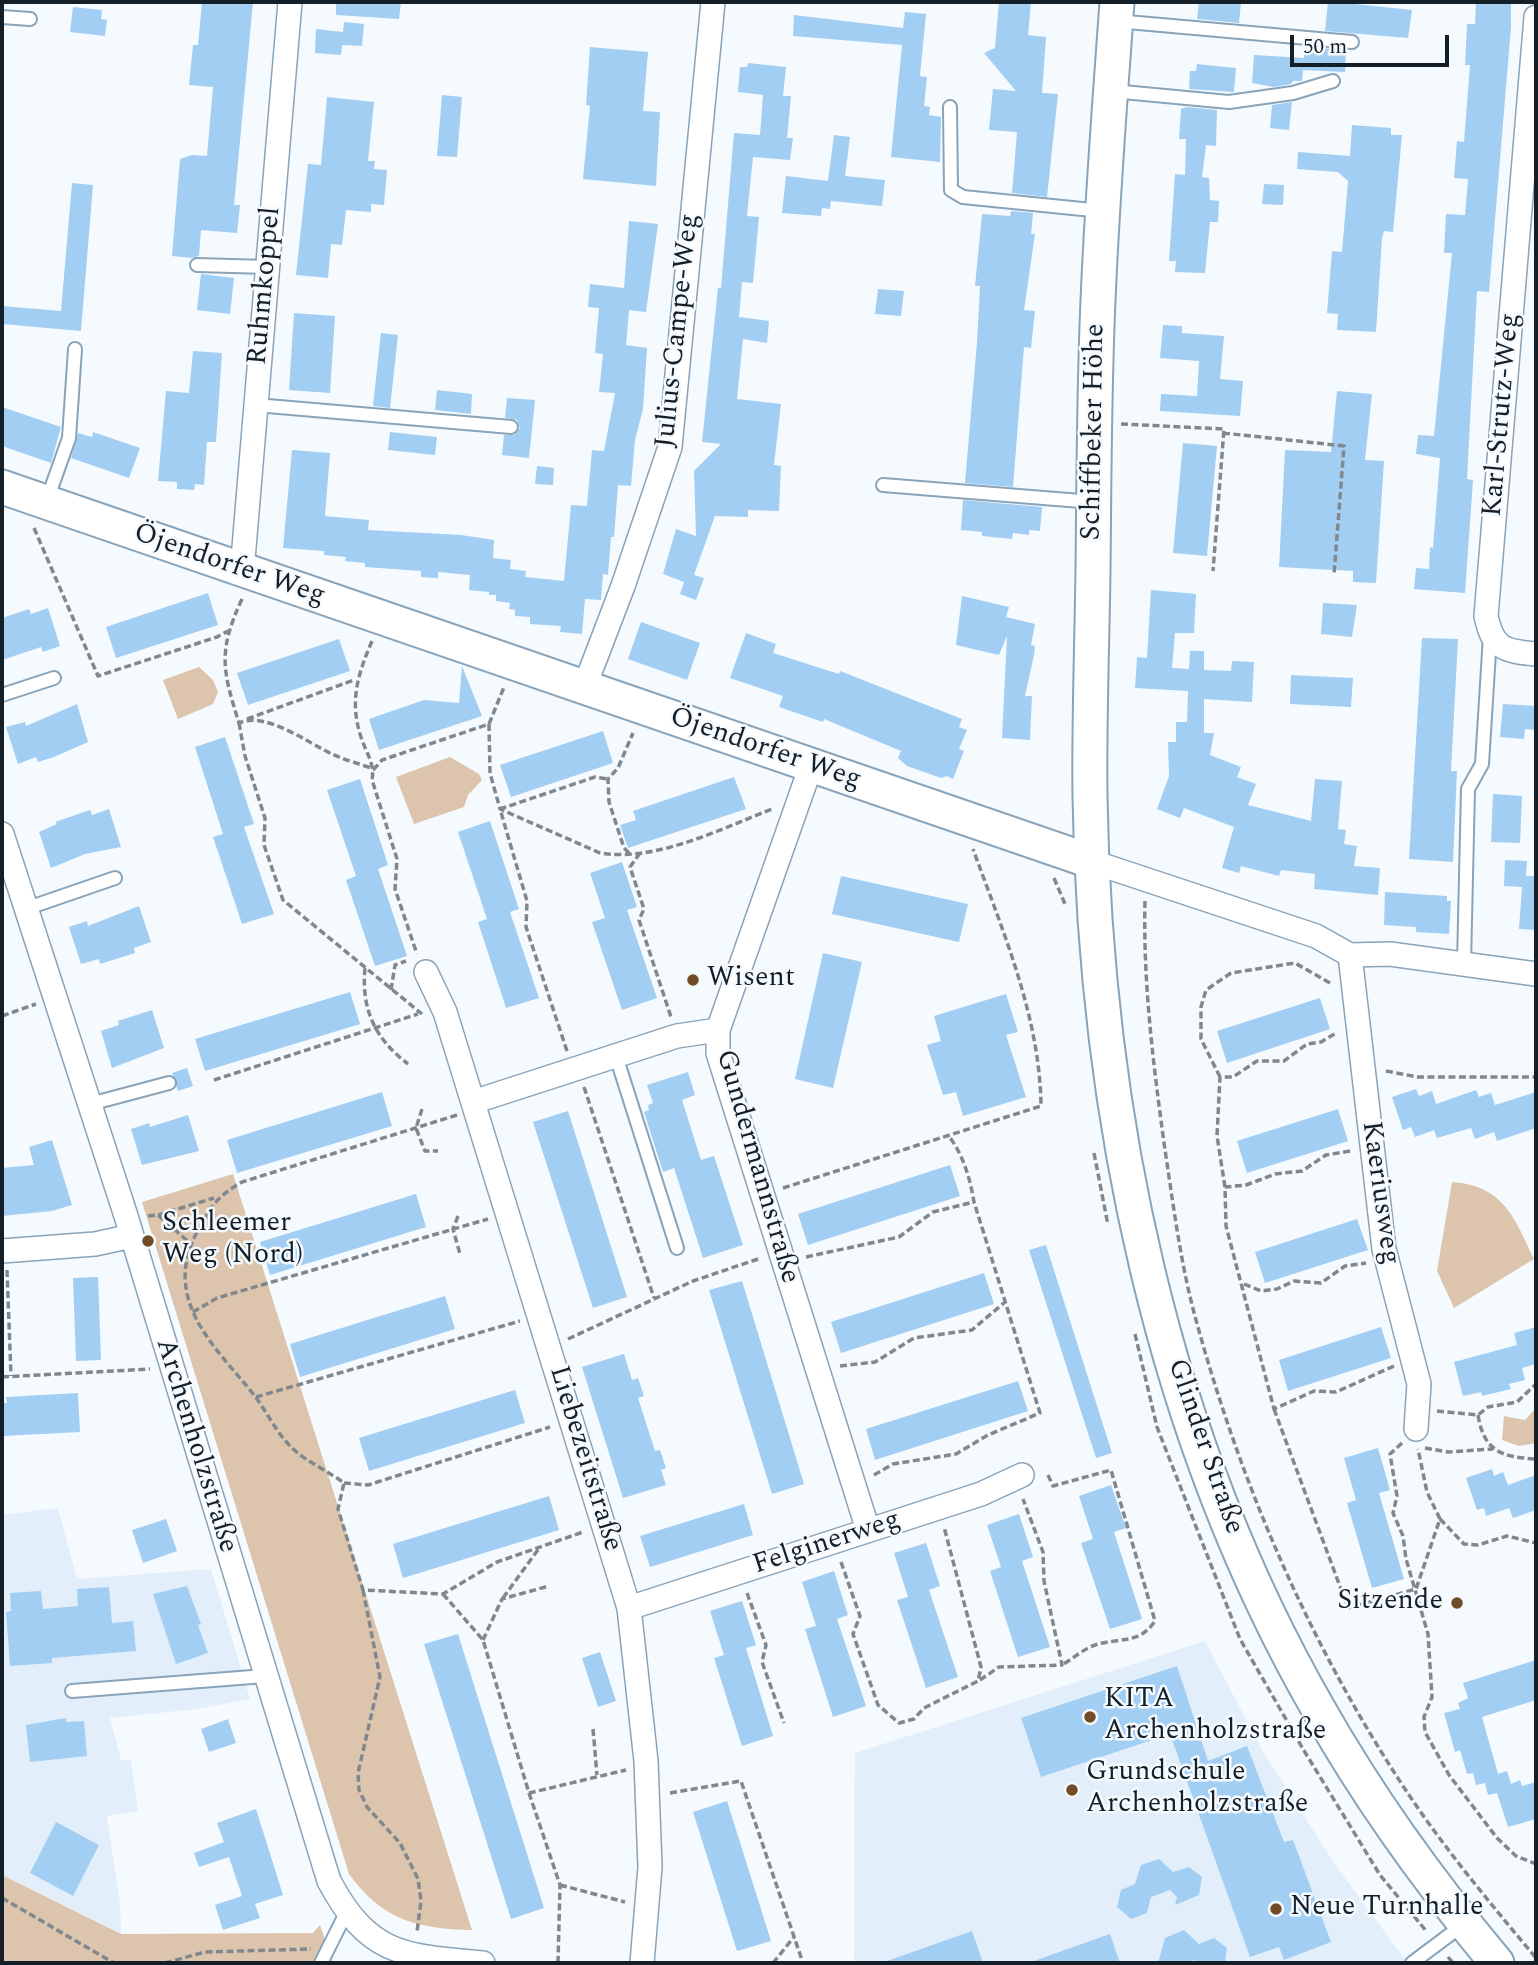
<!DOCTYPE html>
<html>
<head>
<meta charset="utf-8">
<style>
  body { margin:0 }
  #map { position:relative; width:1538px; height:1965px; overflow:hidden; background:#f5faff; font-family:Spectral,serif }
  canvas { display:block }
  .frame { position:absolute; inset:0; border:4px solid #151f27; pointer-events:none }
  .scale { position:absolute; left:1290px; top:35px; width:159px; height:32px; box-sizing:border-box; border:4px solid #151f27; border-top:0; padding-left:9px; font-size:21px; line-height:24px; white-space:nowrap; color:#151f27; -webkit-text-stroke:5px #f5faff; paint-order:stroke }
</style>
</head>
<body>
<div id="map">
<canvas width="1538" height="1965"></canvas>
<div class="frame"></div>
<div class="scale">50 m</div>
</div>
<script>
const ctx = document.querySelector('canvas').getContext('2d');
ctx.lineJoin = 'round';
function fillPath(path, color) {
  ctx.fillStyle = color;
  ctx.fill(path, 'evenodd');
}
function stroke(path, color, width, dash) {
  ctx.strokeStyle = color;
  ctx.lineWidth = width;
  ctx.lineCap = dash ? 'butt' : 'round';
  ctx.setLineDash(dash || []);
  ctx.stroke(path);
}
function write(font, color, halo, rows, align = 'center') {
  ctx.font = font + ' Spectral,serif';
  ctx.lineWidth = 5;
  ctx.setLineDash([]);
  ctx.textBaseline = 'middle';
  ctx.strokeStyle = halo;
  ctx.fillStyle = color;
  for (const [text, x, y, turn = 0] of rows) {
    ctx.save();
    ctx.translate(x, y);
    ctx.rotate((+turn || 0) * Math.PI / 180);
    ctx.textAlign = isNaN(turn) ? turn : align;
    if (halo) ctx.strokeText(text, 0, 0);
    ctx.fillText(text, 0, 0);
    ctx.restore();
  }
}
fillPath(new Path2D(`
  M58,1508L77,1579L211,1569L250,1699L197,1709L110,1718L121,1760H131L138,1811L107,1816L120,1904L121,1934L2,1875V1515Z
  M1205,1641L1262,1750L1336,1866L1408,1963H854L855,1753Z`), '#e2effa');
fillPath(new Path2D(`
  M199,667L213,680L218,692L213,704L178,719L163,680Z
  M450,757L479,774L482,780L468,795L464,807L414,824L396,777Z
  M233,1174L472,1930C418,1929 382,1920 349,1874L142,1202Z
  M1452,1182C1504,1186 1514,1217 1534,1259L1454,1308L1437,1271Z
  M1536,1408V1443L1519,1446L1502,1440L1504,1416L1525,1420Z
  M2,1875L121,1934L313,1933L320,1925L333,1963H2Z`), '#dcc5ac');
fillPath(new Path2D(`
  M202,2H253L234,205H240L237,233L201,230L199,256L192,258L172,256L180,159L192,155L207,156L213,87L189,85L193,45H198Z
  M336,2H401L399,19L336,15Z
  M999,2H1031L1028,35L1046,37L1042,93L1058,94L1047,197L1012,193L1017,132L989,130L993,89L1016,91L984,53L995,48Z
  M1199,2H1241L1239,23L1197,19Z
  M1328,2H1355V4L1412,10L1408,38L1325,31Z
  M1476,2H1511V27L1489,292L1477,291L1467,479L1473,480L1465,593L1414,589L1416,568L1429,569L1430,547L1433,548L1440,458L1416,454L1418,435L1434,436L1452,253H1444L1446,214L1465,215L1468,179L1454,178L1457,141L1464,142L1470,65H1465L1467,24H1475Z
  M73,7L102,10L101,19L107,20L105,36L70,32Z
  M905,12L926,14L920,76L927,77L924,106L930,107L929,115L941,117L940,162L891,157L902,45L793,36L794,15L903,28Z
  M344,22L364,24L362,46L342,45L341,55L315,53L316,29L343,32Z
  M590,47L648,52L643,111L660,112L656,186L583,179L590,106L586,105Z
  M1323,48L1346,50L1345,72L1303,70L1302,81H1293L1291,84L1274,87L1252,83L1254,55L1304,58V52L1323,53Z
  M748,63L786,67L783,96H791L787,138H793L790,160L753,157L747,216L759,217L753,283L742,282L739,317L769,321L767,343L743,339L737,399L781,404L774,465L781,466L779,511L748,510V517L715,516L694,575L704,578L696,600L680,594L684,582L663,574L676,529L696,536L694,471L721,444L702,442L718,288H721L734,133L760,135L763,95L738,92L740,67H747Z
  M1197,64L1236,68L1234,92L1189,89L1190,71H1196Z
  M442,95L462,97L457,157L437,156Z
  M327,97L374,102L368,161H375L374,169L387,170L384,205L371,204V212L346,210L342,245L331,244L328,278L296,275L308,164L321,165Z
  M1292,102L1289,130L1270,128L1272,105Z
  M1187,107L1217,110L1216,146L1206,145L1202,177L1209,178L1210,200L1219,201L1218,222H1210L1205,273L1175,272L1176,261H1169L1175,174L1185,175L1186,139H1179L1181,109Z
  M1352,125L1391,128V135H1402L1393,232L1384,231L1382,238L1376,332L1337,330L1338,314L1327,313L1332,251L1342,252L1348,181L1338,172L1297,169L1298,152L1350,156Z
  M834,135L850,137L845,176L885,180L882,206L831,201L830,209L822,208L821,216L782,213L786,176L828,181Z
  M72,183L93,185L81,331L2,324V306L61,311Z
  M1264,184L1284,185L1283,205L1262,204Z
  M1011,211L1033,213L1031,234H1035L1024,310L1035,311L1031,348L1024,347L1013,487L965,483L977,342L980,286H975L982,214L1010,216Z
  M629,221L658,224L646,312L629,310L626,345L647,348L643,409L635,440L631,486L618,485L614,537H611L608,575L603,574L601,600L585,599L582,634L560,632L561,626L530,624V617L515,616V610L509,609L510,603L496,601V595H489V592L469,590L470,575L438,572V578L421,577V571L365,567V563L345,561L346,557L324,555V551L283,548L292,450L330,453L325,516L369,520L368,530L461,535L494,540L493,558L511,560L510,569L526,571L525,577L564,581L571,505L587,506L592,450L604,451L615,393L599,392L603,354L595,353L599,308L588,307L590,284L624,288Z
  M201,274L234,278L230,314L197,310Z
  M878,289L904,291L901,316L875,314Z
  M294,313L335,316L330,393L289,390Z
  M1163,325L1182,326V333L1224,336L1220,379L1243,381L1240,416L1160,411L1161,394L1197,396L1199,361L1160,358Z
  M381,333L398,335L390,408L373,406Z
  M193,351L222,353L216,442H207L204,485L195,484L194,490L177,489V482L158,481L166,391L189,393Z
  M437,390L472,394L471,414L435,410Z
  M1337,391L1372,394L1365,460L1384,461L1376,583L1353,582V571L1279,567L1285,450L1331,452Z
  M507,398L535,400L529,458L502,455L504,435H514L520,428L517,420L505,418Z
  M2,407L61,427L51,463L2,446Z
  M93,432L140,448L129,478L71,458L78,433L92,437Z
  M390,432L437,437L435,455L388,450Z
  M1183,443L1217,446L1207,556L1173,553Z
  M537,466L554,468L553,485L535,484Z
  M963,500L1042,507L1040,531L1029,530V535L1013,533L1012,539L982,536V532L961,530Z
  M1151,590L1196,594L1194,633H1175L1172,668L1189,669L1190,651H1204V670L1231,671L1232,661L1254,662L1252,702L1204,699V733H1214L1210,755L1241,767L1237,777L1256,784L1248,805L1311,821L1315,779L1342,781L1338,829L1346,830L1344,844L1357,846L1354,866L1380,868L1378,895L1314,889L1315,874L1281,870L1279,876L1241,866L1239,873L1222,868L1234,827L1184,808L1180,818L1157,809L1169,776L1168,742H1176V722H1187L1188,691L1135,688L1137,657L1147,658Z
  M208,593L218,625L116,658L106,627Z
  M962,596L1009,607L1006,617L1035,624L1031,645L1035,646L1034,655L1025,696H1032L1030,740L1002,738L1007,636L999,655L956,645Z
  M1323,603L1357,605L1352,637L1321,634Z
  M48,608L60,646L43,652L41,647L2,660V618L29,609L31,614Z
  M641,622L700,643L687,680L628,659Z
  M746,633L776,644L773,653L839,674L840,671L962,719L959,727L967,730L959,749L964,751L953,779L947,776L941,778L907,766L898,758L901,751L824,719L823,722L779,707L783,696L730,678Z
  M1422,638L1458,639L1451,771H1457L1453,862L1409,859Z
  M339,639L350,671L248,705L237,673Z
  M462,666L482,716L379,750L369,719L424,700L459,703Z
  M1291,675L1353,678L1351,707L1290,704Z
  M77,704L88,742L54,757L38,762L36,757L18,764L6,727L25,722L26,726Z
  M1503,704L1536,706V730L1525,729L1524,739L1500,737Z
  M603,731L613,763L511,797L500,765Z
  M225,737L254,824L244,827L274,914L242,924L213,837L223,834L195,747Z
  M734,777L746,809L628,848L620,825L636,820L633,811Z
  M360,779L388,865L378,869L407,956L375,966L346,880L356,876L327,790Z
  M1493,794L1522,796L1520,843L1491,842Z
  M109,809L121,847L85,854L51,868L39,832L57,824L55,822L90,810L92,815Z
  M490,821L519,909L510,912L539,998L506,1008L478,922L487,919L458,832Z
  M1505,860L1527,861L1526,876H1536V930L1519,929L1522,887L1504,886Z
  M622,862L637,907L627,910L657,998L622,1010L592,922L605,918L590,873Z
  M841,876L968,904L959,942L832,914Z
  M1385,892L1447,896V901H1451L1449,934L1416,932V927L1384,925Z
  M139,906L151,942L134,948L135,953L100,964L99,959L81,964L69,927L87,921L88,926Z
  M823,953L862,962L833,1088L795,1079Z
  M350,992L360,1024L205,1071L195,1039Z
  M1006,994L1018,1032L1006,1035L1026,1097L963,1116L956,1092L943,1095L927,1045L941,1041L934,1016Z
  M1320,998L1330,1029L1227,1063L1217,1031Z
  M152,1010L164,1048L112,1068L101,1031L119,1025L118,1021Z
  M187,1068L193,1086L178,1091L172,1073Z
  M688,1072L695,1095L682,1100L701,1160L714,1156L743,1245L703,1258L674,1168L663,1172L644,1112L649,1110L648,1105L653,1103L647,1085Z
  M1416,1089L1419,1096L1432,1091L1436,1104L1476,1090L1479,1097L1491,1093L1495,1105L1536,1092V1128L1497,1141L1494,1132L1475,1139L1471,1128L1437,1138L1434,1130L1415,1137L1411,1127L1403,1130L1392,1097Z
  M382,1092L392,1126L237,1173L227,1140Z
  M1338,1109L1348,1141L1247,1173L1237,1141Z
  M568,1111L627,1297L593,1308L533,1122Z
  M188,1115L199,1151L142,1165L131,1129L149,1123L150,1127Z
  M52,1140L72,1205L52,1211L2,1216V1168L34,1165L29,1147Z
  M950,1165L960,1196L808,1245L798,1214Z
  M416,1194L426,1227L270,1275L260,1242Z
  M1357,1219L1368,1250L1265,1283L1255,1252Z
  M1046,1245L1112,1453L1096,1458L1029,1250Z
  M984,1273L994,1304L841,1353L831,1322Z
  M98,1277L101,1360L76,1361L73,1278Z
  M742,1281L804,1484L772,1494L709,1290Z
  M445,1296L455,1329L300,1377L290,1344Z
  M1381,1327L1391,1358L1288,1391L1279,1360Z
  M1536,1327V1364L1522,1368L1525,1380L1509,1384L1511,1389L1482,1396L1481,1392L1463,1396L1454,1362L1517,1345L1514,1333Z
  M624,1354L632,1380L638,1378L644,1396L638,1398L655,1451L660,1450L666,1468L661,1470L666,1485L623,1498L582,1367Z
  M1018,1381L1028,1411L875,1460L866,1429Z
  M515,1390L525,1423L369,1471L359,1438Z
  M78,1393L80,1432L2,1436V1403H7L6,1397Z
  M1378,1448L1390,1490L1379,1493L1404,1579L1372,1588L1347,1503L1356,1500L1344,1458Z
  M1492,1469L1494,1476L1503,1472L1508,1485L1536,1475V1510L1513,1518L1509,1508L1486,1516L1484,1508L1477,1510L1466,1478Z
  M1111,1485L1126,1528L1114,1532L1142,1619L1110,1629L1081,1543L1093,1539L1079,1496Z
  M549,1496L559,1530L403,1578L393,1544Z
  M744,1504L753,1535L650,1567L640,1536Z
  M1019,1514L1033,1557L1022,1561L1050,1647L1018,1657L990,1571L1001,1567L987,1525Z
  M166,1519L177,1551L143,1563L132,1530Z
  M926,1543L940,1586L929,1590L958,1677L926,1688L897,1600L908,1597L894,1553Z
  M834,1571L848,1615L837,1619L866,1706L833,1717L805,1629L816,1626L802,1582Z
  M187,1586L201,1624L198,1625L208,1653L176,1664L153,1594Z
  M109,1587L112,1623L133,1621L136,1651L52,1658V1663L10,1666L6,1612L11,1611L10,1593L41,1591L43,1609L78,1606L77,1589Z
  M742,1601L756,1645L746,1648L773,1736L742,1746L714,1658L724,1655L710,1611Z
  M458,1634L544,1908L511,1919L424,1644Z
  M600,1652L616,1701L598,1707L582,1658Z
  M1536,1660V1700L1482,1717L1498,1774L1507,1771L1511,1784L1520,1780L1522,1786L1536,1782V1819L1508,1827L1497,1793L1488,1795L1485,1783L1476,1785L1473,1773L1467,1774L1460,1750L1455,1752L1444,1713L1460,1709L1458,1703L1468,1698L1463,1683Z
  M1177,1666L1208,1761L1247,1746L1284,1842L1293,1840L1331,1942L1284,1960L1279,1947L1250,1957L1170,1734L1041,1777L1021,1718Z
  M66,1718V1722L84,1721L87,1756L30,1762L26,1725Z
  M228,1719L236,1743L209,1752L201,1729Z
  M727,1801L771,1941L737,1951L693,1812Z
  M256,1809L283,1895L255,1904L260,1918L223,1930L215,1905L242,1896L229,1857L199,1867L194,1853L224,1842L217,1823Z
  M56,1822L99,1845L73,1896L30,1873Z
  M1159,1859L1173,1872L1189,1867L1202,1877L1199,1895L1175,1905L1177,1897L1170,1890L1151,1897L1147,1913L1131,1919L1117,1907L1121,1890L1135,1884L1141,1865Z
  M1184,1930L1199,1944L1214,1938L1227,1948L1225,1963H1199L1195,1960L1187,1963H1158L1165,1938Z
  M972,1931L983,1963H887V1961Z
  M1110,1934L1120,1963H1034V1961Z`), '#a2cef3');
const lane = new Path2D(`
  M2,17L30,19
  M1116,21L1352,42
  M1112,91L1229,102L1293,93L1333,81
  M950,107L951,190L963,197L1102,211
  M197,265L267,267
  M256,405L511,427
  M883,485L1093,502
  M46,503L69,438L75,349
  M2,695L54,678
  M25,909L115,878
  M1464,964L1468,789L1482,764L1490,636
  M616,1056L677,1248
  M90,1104L169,1083
  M72,1691L265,1676
  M321,1963L346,1913
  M1412,1963L1464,1924`);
const street = new Path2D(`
  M1536,17L1486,616C1493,649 1504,651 1536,654
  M242,571L290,2
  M584,688L623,586L670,447L713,2
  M811,766L718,1030V1053L868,1530
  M2,834L126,1216L329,1881C369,1956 404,1956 483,1963
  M1093,862L1316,936L1350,955L1390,954L1536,974
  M1350,955L1384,1249L1419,1384L1416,1429
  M426,972L445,1012L629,1608L646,1761L650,1867L642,1963
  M473,1102L677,1036L718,1030
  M2,1251L95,1244L132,1236
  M629,1608L981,1494L1022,1475`);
const secondary = new Path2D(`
  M1117,2C1110,101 1102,201 1098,301C1094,390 1094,480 1093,570C1092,645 1089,721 1090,797C1095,1110 1161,1436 1319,1710C1370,1800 1430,1883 1497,1963
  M2,487L1093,862`);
stroke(lane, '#89a3b8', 16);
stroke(street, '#89a3b8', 26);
stroke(secondary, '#89a3b8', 37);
stroke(new Path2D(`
  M1121,424L1224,429L1213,571
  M1223,433L1344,446L1334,575
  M34,528L98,676L217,637L228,631
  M242,599C218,651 222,669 239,723C266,711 308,743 332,754C345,760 360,764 374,769L382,760L489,724L504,687
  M372,641C358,674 349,701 361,737C366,753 375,763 372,780L397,859L395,889L417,954
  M247,719L354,680
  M239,723L245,756L265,818L264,845L283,900L422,1014
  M489,724L490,773L500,809L600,853C657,862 720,829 772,809
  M629,853L624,848L609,802L608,779L618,768L633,733
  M640,853L630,867L644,909L639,920L671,1017
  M1054,878L1065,904
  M1145,901C1143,982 1153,1062 1164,1143C1173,1202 1180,1262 1196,1320C1241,1485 1310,1645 1405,1789C1444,1848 1490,1903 1536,1958
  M365,968C361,1009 375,1039 408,1064
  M391,990L395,965L406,961
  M2,1016L36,1004
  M567,1051L526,927L527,901L500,809L595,777L608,779
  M1386,1071L1418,1077H1536
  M1220,1077L1201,1039V1007L1206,990L1231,973L1295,963L1330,983
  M214,1080L418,1014
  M584,1087L654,1298
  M422,1109L416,1128L425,1151H438
  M457,1115L242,1182C216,1197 212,1206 197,1232C161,1301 215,1346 254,1395C267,1412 276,1432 291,1447C305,1461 328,1471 344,1483L338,1509L363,1590L443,1594L497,1562L583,1532
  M1350,1151L1326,1155L1302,1171L1275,1174L1246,1185L1225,1187L1226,1226L1274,1409L1314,1391L1336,1392L1394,1366
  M1094,1153L1108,1225
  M1225,1187L1217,1136L1220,1077H1233L1257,1061H1284L1307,1044L1321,1042L1336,1033
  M783,1188L1041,1106C1040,1017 1003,932 973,849
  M158,1215L191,1244
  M148,1216L158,1215L214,1198
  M458,1216L453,1229L460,1254
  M806,1257L899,1237L933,1212L974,1202
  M7,1270L11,1376
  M1244,1284L1261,1291L1277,1289L1294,1281L1321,1283L1345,1266L1366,1263
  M193,1312L217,1298L488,1219
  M1135,1334L1157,1427L1240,1639L1303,1749L1380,1875L1427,1932
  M568,1339L693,1281L761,1258
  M840,1366L875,1362L914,1338L972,1330L1005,1302
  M2,1377L150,1369
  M256,1397L520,1321
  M1274,1409L1348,1608L1416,1589L1440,1519L1427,1492L1418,1449
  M1437,1411L1478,1415L1488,1407L1517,1402L1536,1384
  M1478,1415C1484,1452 1502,1457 1536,1459
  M1402,1443L1390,1454L1397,1496L1393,1513L1403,1536L1406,1559L1428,1634L1432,1697L1424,1717L1425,1732L1449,1775L1497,1838L1516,1856L1536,1864
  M1425,1448L1448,1452L1493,1449
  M874,1475L893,1464L956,1454L988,1435L1040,1413L974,1202C970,1178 963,1154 948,1135
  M1048,1475L1053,1486L1111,1470L1155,1621C1139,1645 1119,1637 1095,1645C1084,1649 1072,1659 1062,1665
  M344,1483L368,1485L550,1427
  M1440,1519L1464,1544L1478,1545L1507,1536L1536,1543
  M841,1562L860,1616L853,1634L878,1705L899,1723L914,1719L924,1708L978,1681L981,1667L944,1527
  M363,1590L380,1677L358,1773L359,1790L367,1807L400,1843L418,1879L421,1901L417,1932
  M747,1593L766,1645L762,1662L784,1723
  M443,1594L483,1640L529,1793L626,1770
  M503,1598L540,1547
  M483,1640L502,1599L549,1586
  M980,1680L999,1667L1062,1665L1044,1581L1043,1552L1023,1499
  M593,1729L597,1775
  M529,1793L560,1885L558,1963
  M670,1793L741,1781L803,1963
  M560,1885L625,1902
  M2,1898L114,1963
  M1448,1957L1453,1963
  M165,1963L205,1952L311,1949
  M773,1963L794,1937`), '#80888e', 3.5, [7, 3.5]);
stroke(lane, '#fff', 12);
stroke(street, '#fff', 23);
stroke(secondary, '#fff', 33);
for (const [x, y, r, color] of [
  [693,980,7,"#704d26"],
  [148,1241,7,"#704d26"],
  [1457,1603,7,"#704d26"],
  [1090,1717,7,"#704d26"],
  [1072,1790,7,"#704d26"],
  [1276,1909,7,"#704d26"]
]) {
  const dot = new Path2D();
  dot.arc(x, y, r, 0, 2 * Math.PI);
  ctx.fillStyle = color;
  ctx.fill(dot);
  stroke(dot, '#f5faff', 2.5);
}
write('28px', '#151f27', '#f5faff', [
  ["Ruhmkoppel",266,286,-85],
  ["Julius-Campe-Weg",679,331,-84],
  ["Karl-Strutz-Weg",1503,415,-85],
  ["Schiffbeker Höhe",1095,432,-89],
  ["Öjendorfer Weg",229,566,19],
  ["Öjendorfer Weg",765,750,19],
  ["Gundermannstraße",756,1167,74],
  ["Kaeriusweg",1379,1193,82],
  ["Archenholzstraße",195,1446,73],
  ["Glinder Straße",1204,1447,71],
  ["Liebezeitstraße",584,1459,73],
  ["Felginerweg",827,1544,-18]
]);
write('28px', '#151f27', '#f5faff', [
  ["Wisent",707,980],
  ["Schleemer",162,1225],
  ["Weg (Nord)",162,1257],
  ["Sitzende",1443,1603,"right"],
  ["KITA",1104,1701],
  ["Archenholzstraße",1104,1733],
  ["Grundschule",1086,1774],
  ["Archenholzstraße",1086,1806],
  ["Neue Turnhalle",1290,1909]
], 'left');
</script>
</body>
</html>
